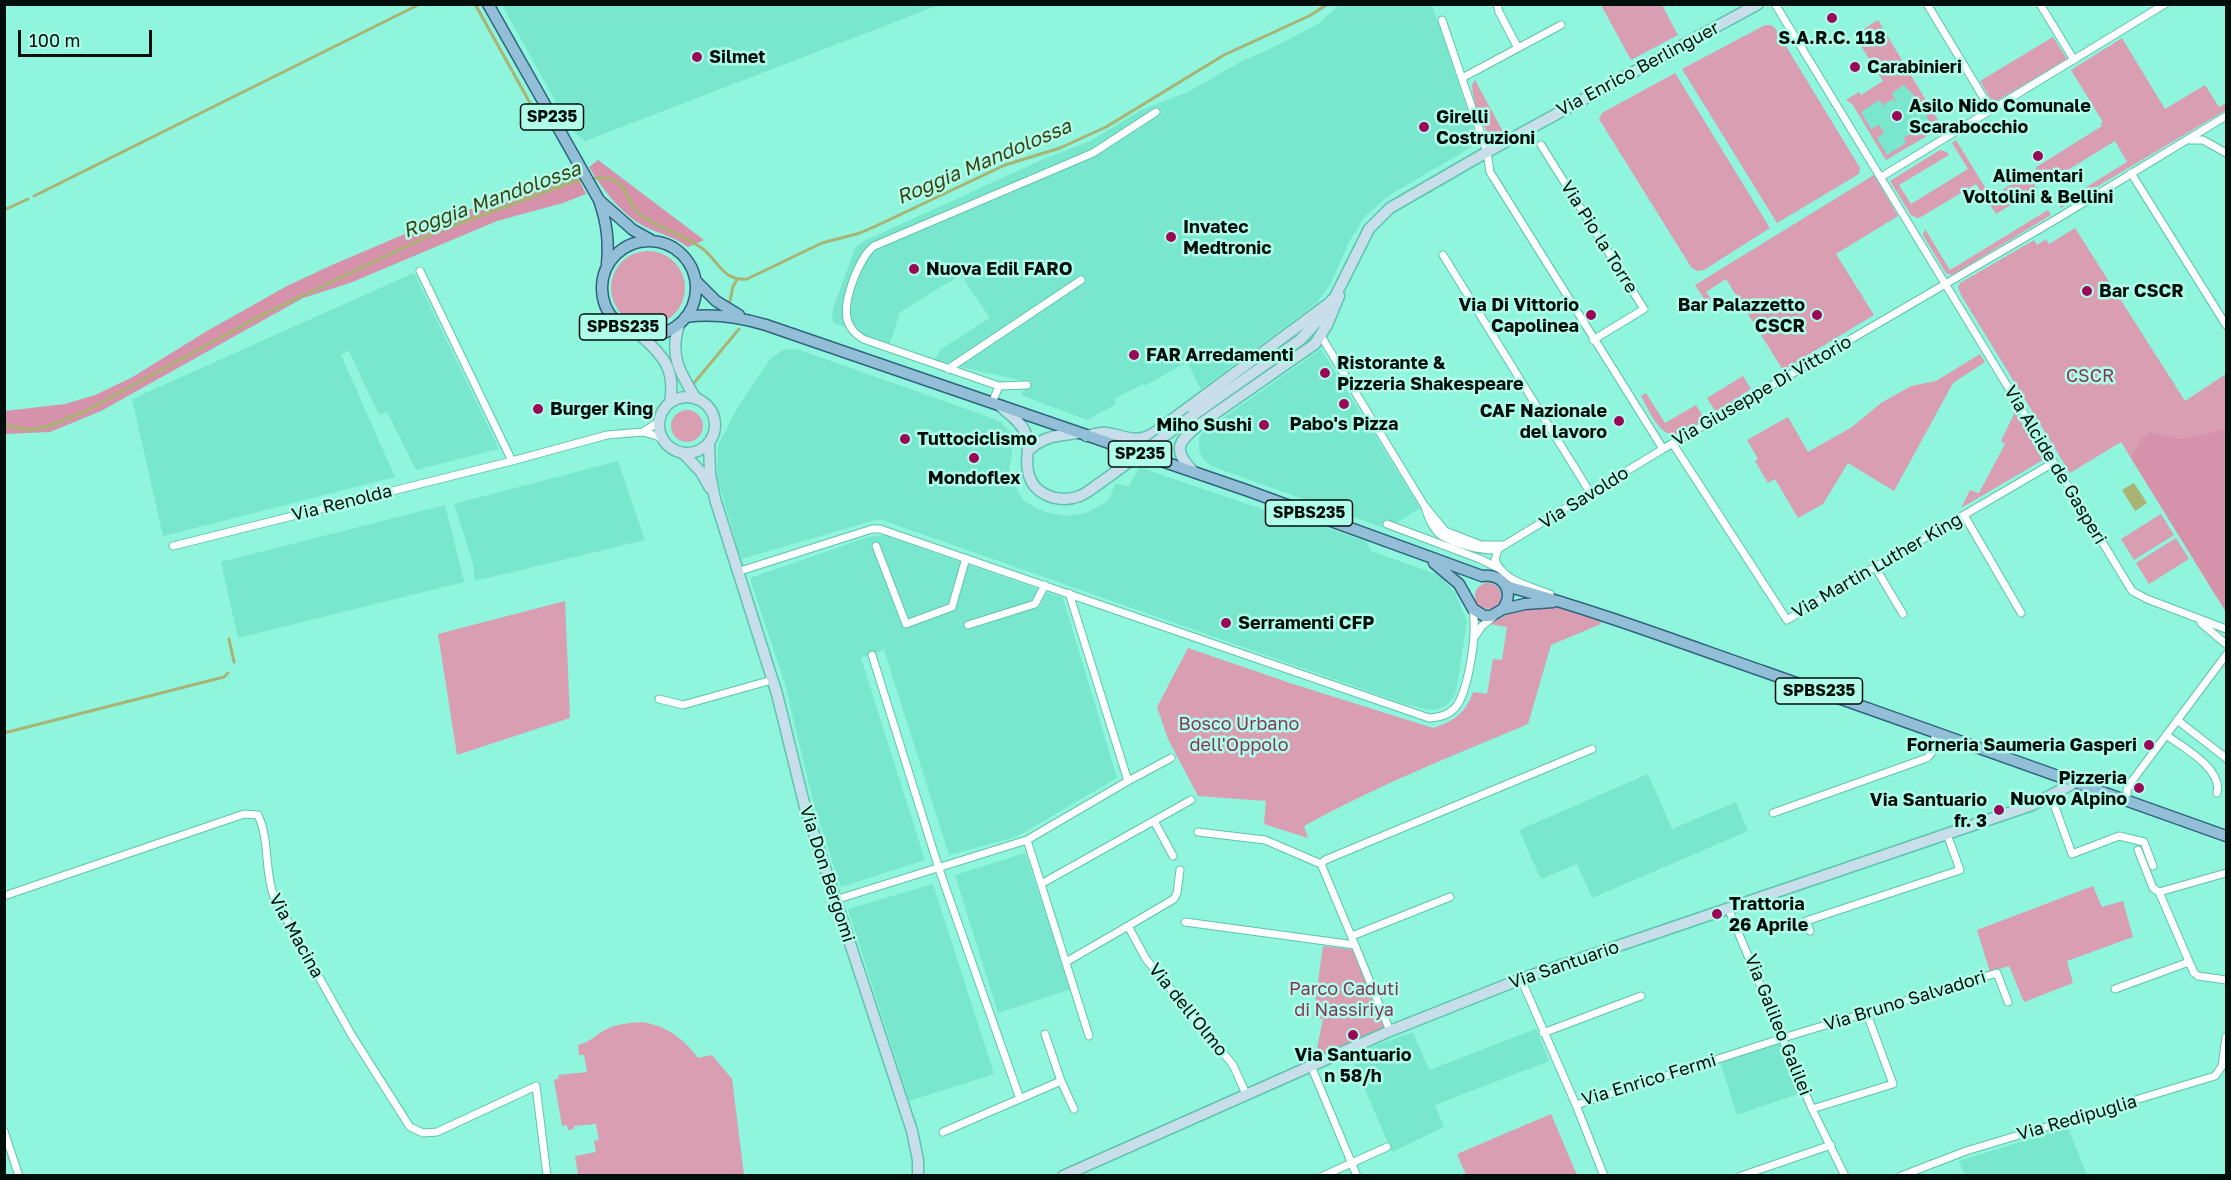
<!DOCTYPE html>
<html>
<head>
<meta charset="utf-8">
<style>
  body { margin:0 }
  #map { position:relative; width:2231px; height:1180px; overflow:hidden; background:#8ff5dc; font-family:"Golos Text",sans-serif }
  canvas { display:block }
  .frame { position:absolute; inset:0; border:6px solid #000f0b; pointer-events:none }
  .scale { position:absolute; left:18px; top:30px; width:134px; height:27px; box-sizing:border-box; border:3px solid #000f0b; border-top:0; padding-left:8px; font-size:18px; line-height:21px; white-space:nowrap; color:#000f0b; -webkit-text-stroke:4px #b0fee9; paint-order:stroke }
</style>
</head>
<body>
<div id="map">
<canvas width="2231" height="1180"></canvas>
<div class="frame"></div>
<div class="scale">100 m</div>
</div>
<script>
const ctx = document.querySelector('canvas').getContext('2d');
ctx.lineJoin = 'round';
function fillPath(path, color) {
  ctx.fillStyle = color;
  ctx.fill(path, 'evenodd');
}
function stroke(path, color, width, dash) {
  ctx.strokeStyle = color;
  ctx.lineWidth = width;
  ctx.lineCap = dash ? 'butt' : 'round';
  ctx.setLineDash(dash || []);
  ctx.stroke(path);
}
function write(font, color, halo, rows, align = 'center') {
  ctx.font = font + ' "Golos Text",sans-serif';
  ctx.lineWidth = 5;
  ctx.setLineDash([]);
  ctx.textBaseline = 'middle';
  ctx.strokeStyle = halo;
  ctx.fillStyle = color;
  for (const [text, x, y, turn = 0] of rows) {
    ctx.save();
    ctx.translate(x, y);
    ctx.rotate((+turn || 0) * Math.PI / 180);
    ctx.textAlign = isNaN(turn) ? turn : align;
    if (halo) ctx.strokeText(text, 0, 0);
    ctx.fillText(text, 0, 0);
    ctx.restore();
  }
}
fillPath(new Path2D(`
  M502,5H939L585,141L575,133L567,122Z
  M1339,5H1432L1478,141L1473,146L1390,195L1365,216L1350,240L1331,283L1317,303L1201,389L1187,362L1144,386L1143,384L1114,399L1116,404L1087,420L1021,395L1029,382L934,361L941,349L990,318L961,275L900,312L889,346L834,323L832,317L833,309L855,248L862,242L1046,158L1090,141L1141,110L1190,91L1240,62L1270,49L1318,24Z
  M1908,71L1942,127L1886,160L1853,105Z
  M414,273L499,449L416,470L387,412L379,415L349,351L341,355L395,477L163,536L132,399Z
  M797,349L1000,421L1011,433L1012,454L1009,470L1014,484L1024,501L1045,512L1065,516L1086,513L1108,501L1116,483L1129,487L1139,467L1311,526H1321L1366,541L1371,551L1441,576L1455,593L1467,621L1457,687L1454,697L1447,705L1436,710L1424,709L1399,702L879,519L741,559L717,477L718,445L736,410L771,358L783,350Z
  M1321,349L1420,508L1387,529L1211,466L1203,459L1199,450V437L1205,431Z
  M618,461L645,540L475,581L473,563L454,504Z
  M445,505L464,582L238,638L221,562Z
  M883,535L1063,598L1117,778L1016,837L949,855L884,650L861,658L925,860L841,887L815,809L785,684L750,578L868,537Z
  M1648,774L1672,829L1736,802L1748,831L1592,898L1577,864L1541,879L1519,830Z
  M1025,853L1071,989L998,1013L955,875Z
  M933,884L994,1074L909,1101L848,909Z
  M1536,1029L1549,1061L1435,1105L1444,1127L1392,1152L1350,1055L1413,1032L1429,1070Z
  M1780,1043L1801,1093L1737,1115L1720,1062Z
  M2068,1127L2087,1175H1965L1959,1161Z`), '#79e7cd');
fillPath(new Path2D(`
  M1601,5H1662L1678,35L1631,60Z
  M1878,20L1942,127L1886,160L1853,105L1846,100L1859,92L1861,95L1883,81L1854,35ZM1904,85L1922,104L1931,127L1918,135L1914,128V132L1905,137L1903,135L1906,143L1887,155L1877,138L1884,133L1879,125L1871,129L1861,112L1879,100L1885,108L1884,104L1893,99L1895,102L1896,101L1892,93Z
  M1765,25H1771L1775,28L1860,168L1859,174L1777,223L1682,69Z
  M2053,37L2067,59L1993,103L1980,81Z
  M2122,38L2165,109L2205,85L2219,107L2226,103V110L2061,208L2059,204L2127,162L2115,141L2045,184L2035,168L2102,126L2101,123L2103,122L2071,70Z
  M1675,73L1770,228L1704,270L1697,271L1691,267L1599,119L1602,113Z
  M1475,80L1506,137C1484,148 1473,100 1472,85Z
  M1956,140L1991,197L2028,174L2037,189L1996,214L1976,184L1921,217L1917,218L1911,215L1890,181L1940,150L1947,152L1949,155L1899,185L1911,204L1968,169L1952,143Z
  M1874,175L1898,216L1836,254L1874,315L1783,370L1726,279L1706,292L1711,299L1706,302L1695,285Z
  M2048,210L2051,215L1952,275L1946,273L1923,235L1925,229L1950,270Z
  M2075,228L2185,401L2226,374V612L2121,442L2070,473L1961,295L1958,287L1960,283L2034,240L2037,245L2046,239L2049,244Z
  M611 288a37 37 0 1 1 74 0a37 37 0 1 1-74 0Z
  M1980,354L1985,362L1953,383L1894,491L1848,463L1823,504L1798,518L1775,479L1768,483L1755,461L1758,459L1747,440L1788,417L1808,452L1852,427L1881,403L1911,386L1936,381Z
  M1743,376L1751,389L1716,412L1707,398Z
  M1646,393L1665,423L1696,405L1704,418C1697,423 1688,431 1679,434C1660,440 1648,408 1641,396Z
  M671 426a16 16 0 1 1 32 0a16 16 0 1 1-32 0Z
  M2015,412L2043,457V460L1961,508L1970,490L1979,493L2005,444L2001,441Z
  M2161,514L2174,535L2134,560L2121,539Z
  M2176,538L2189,559L2149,584L2136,563Z
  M1475 596a13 13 0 1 1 26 0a13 13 0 1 1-26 0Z
  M565,601L570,718L457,755L438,634Z
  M1544,605L1557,607L1600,621L1601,624L1551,645L1528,724C1452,756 1376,786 1304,826L1308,838L1264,824L1266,801L1198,796L1168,739L1157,707L1188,648L1293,684L1433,728C1454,721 1466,713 1473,692L1487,694L1493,659L1502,660L1507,627L1489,624L1512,612Z
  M2093,886L2102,907L2123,901L2133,937L2067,961L2073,983L2024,1002L2009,966L1990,972L1977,930Z
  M1323,946L1355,950L1385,1028L1325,1055L1317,1048L1323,1019L1313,1018Z
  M642,1022C667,1026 683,1038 698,1058L712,1055L732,1079L744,1175H578L575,1156L596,1152L594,1141L599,1140L596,1124L574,1126V1129L568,1130L567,1125L562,1126L554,1080L559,1078L558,1075L587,1072L584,1055H579L578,1045C589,1042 594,1037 603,1031C615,1024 628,1023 642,1022Z
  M1551,1114L1577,1175H1466L1457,1154Z`), '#da9eb3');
fillPath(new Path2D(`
  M598,160L704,240L688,247C676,238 664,235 650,229C624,218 603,190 589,167Z
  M576,173L586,194L563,203L497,221L350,283L303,298L101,411L50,432L5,434V411L65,404L95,395L131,378L207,331L287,286L332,265L433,222Z
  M2226,428V612L2131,458L2142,438L2150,432L2181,439L2212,433Z`), '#d592aa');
fillPath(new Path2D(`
  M2134,483L2147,503L2135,511L2122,490Z`), '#a9b374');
stroke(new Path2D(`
  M475,4L530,103
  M34,196L420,4
  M4,210L28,199
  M730,301L733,286L737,280
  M694,383L739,329
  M4,425L31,430L49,426L84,412L264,314L439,231L572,182C585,180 601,175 614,180C627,186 630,208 642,216C661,229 685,235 703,249C719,262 723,281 747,279L822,243L860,233L876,226L1005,165L1060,148L1106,127L1224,55L1309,16L1328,4
  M229,639L234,662
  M4,733L224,677L228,673`), '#a9b374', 3);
const street = new Path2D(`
  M1775,4L2132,591L2147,599L2226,629
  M1927,4L1991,110
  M2040,4L2074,60
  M1442,20L1487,152L1490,172L1663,449L2060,217L2226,116
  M1518,48L1561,25
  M1462,78L1518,48L1499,12L1497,4
  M2190,140H2203L2226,153
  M1541,145L1644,309L1593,340
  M2131,173L2226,325
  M1881,177L2165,4
  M1443,255L1591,494
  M420,271L512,461
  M1321,336L1424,505L1445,531L1481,545H1505
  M948,369L1081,280
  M1027,385L999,386L863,339C856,334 851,330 848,322C841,304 859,257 874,246L1093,153L1156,112
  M992,403L999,386
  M643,432L657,423L660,418
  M1673,444L1787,620L1875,567L2053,463
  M1425,507C1428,517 1433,530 1442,536C1456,544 1483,552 1498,549L1663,449
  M1964,515L2021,613
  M1387,524L1480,559L1500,569
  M173,546L512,461L607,435L643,432L657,436L663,440
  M876,546L906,624L952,607L966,558
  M1498,549L1495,560C1504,582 1530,586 1550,594
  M1875,567L1903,614
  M737,572L872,529H880L1429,718C1439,717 1447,716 1455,708C1468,694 1479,627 1472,609
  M1069,593L1128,781
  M2201,623L2226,644
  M968,625L1035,604L1045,585
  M1476,635L1482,626L1493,617
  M872,655L939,869L1020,1099
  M659,699L683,705L772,680
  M2177,720L2226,758
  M2166,735C2183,747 2223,769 2217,793
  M2051,796L2072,854L2119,836L2144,842L2153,866
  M2127,801V790L2132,781L2226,655
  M1773,813L1927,758L1932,752L1936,732
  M1154,821L1173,856
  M1198,832L1265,840L1321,864
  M1027,840L1041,884L1191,800
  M2138,850L2153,888L2159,892
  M1180,870L1177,893L1174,899L1128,926L1146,959L1233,1065L1246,1094
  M2226,873L2159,892L2194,973L2198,976L2226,980
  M1041,884L1089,1036
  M4,896L244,814L258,815C270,840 264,871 274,897L351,1034L410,1127L423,1133L437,1132L536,1086L547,1176
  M835,900L1027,840L1128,781L1171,758
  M1728,908L1812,1109L1845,1176
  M1185,922L1355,945L1321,864L1325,860L1592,749
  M1810,931L1806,921L1960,870L1947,834
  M1352,936L1450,897
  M1355,945L1390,1031
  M1066,962L1128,926
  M1521,979L1576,1105L1783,1038L1997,973L2008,1002
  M2115,989L2189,962
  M1543,1033L1641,996
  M1311,1066L1357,1176
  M1061,1081L1074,1109
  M1576,1105L1604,1176
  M1812,1109L1893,1084L1867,1014
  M4,1131L19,1176
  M943,1132L1061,1081L1045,1034
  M1323,1176L1387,1147
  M1741,1176L1831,1145
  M1901,1176L1966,1151L2215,1076L2222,1066L2226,1037`);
const secondary = new Path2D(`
  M679,325C669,355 680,373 696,399
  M639,334C663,355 676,369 670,403
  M659 425a28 28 0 1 1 56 0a28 28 0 1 1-56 0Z
  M1000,406C1009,414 1021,422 1026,434C1031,447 1025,457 1028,471C1032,495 1059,504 1080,496C1087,493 1094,487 1100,483
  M1192,416L1300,340L1326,312
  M1086,436C1092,435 1100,432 1106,433C1125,435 1134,445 1154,433L1328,304L1335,297L1369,229L1390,208L1487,152L1758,4
  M709,442L710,474L715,499L777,694L805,807L912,1131L918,1160V1176
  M1030,449C1046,435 1059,436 1079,433
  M683,453L701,472L710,488
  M1194,472C1171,449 1178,442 1200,424L1315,344L1327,325L1339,296
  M1063,1176L1390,1031L1521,979L2032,805L2076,782`);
const primary = new Path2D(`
  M488,4L599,200C607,223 609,241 607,264
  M599,200L633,230L651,240
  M602 288a47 47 0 1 1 94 0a47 47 0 1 1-94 0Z
  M696,281L716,301L739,315
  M686,317C714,313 739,317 766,325L1246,490L1482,576C1503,573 1515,591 1503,609
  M1434,563L1459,584L1473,609L1484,616H1491L1503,609L1525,604L1553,602
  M1506,586C1594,610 1679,642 1765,672C1919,726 2073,782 2226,836`);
stroke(street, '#5ec4ad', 9);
stroke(secondary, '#5ec4ad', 13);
stroke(primary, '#2f647e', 13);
stroke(street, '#fff', 7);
stroke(secondary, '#c8deeb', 10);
stroke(primary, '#92bed7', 10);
const secondaryBridge = new Path2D(`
  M1100,483L1192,416`);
stroke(secondaryBridge, '#5ec4ad', 13, []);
stroke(secondaryBridge, '#c8deeb', 10);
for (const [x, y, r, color] of [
  [1832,18,6,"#9a0858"],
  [697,57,6,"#9a0858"],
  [1855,67,6,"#9a0858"],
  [1897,116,6,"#9a0858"],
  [1424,127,6,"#9a0858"],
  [2038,156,6,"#9a0858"],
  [1171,237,6,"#9a0858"],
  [914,269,6,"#9a0858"],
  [2087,291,6,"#9a0858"],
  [1591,315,6,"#9a0858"],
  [1817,315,6,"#9a0858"],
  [1134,355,6,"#9a0858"],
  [1325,373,6,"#9a0858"],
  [1344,404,6,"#9a0858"],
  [538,409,6,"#9a0858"],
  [1619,421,6,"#9a0858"],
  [1264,425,6,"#9a0858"],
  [905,439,6,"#9a0858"],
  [974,458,6,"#9a0858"],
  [1226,623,6,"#9a0858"],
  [2149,745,6,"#9a0858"],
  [2139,788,6,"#9a0858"],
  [1999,810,6,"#9a0858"],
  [1717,914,6,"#9a0858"],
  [1353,1035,6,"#9a0858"]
]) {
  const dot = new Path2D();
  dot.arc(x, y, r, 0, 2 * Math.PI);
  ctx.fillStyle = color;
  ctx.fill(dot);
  stroke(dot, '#b0fee9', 2);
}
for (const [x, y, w] of [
  [552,117,63],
  [623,327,87],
  [1140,454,63],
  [1309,513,87],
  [1819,691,87]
]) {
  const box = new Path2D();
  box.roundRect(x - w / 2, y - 13, w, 26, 4.5);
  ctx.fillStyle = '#b0fee9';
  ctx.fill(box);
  stroke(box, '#000f0b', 1.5);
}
write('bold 16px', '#000f0b', null, [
  ["SP235",552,117],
  ["SPBS235",623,327],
  ["SP235",1140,454],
  ["SPBS235",1309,513],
  ["SPBS235",1819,691]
]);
write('bold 18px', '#000f0b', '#b0fee9', [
  ["S.A.R.C. 118",1832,38,"center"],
  ["Silmet",709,57],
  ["Carabinieri",1867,67],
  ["Asilo Nido Comunale",1909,106],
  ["Scarabocchio",1909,127],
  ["Girelli",1436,117],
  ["Costruzioni",1436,138],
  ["Alimentari",2038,176,"center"],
  ["Voltolini & Bellini",2038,197,"center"],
  ["Invatec",1183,227],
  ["Medtronic",1183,248],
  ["Nuova Edil FARO",926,269],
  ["Bar CSCR",2099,291],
  ["Via Di Vittorio",1579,305,"right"],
  ["Capolinea",1579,326,"right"],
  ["Bar Palazzetto",1805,305,"right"],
  ["CSCR",1805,326,"right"],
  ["FAR Arredamenti",1146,355],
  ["Ristorante &",1337,363],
  ["Pizzeria Shakespeare",1337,384],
  ["Burger King",550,409],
  ["CAF Nazionale",1607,411,"right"],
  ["del lavoro",1607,432,"right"],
  ["Pabo's Pizza",1344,424,"center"],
  ["Miho Sushi",1252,425,"right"],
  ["Tuttociclismo",917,439],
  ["Mondoflex",974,478,"center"],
  ["Serramenti CFP",1238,623],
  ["Forneria Saumeria Gasperi",2137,745,"right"],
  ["Pizzeria",2127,778,"right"],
  ["Nuovo Alpino",2127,799,"right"],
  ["Via Santuario",1987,800,"right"],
  ["fr. 3",1987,821,"right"],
  ["Trattoria",1729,904],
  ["26 Aprile",1729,925],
  ["Via Santuario",1353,1055,"center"],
  ["n 58/h",1353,1076,"center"]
], 'left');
write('18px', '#000f0b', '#b0fee9', [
  ["Via Enrico Berlinguer",1638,69,-28],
  ["Via Pio la Torre",1599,237,58],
  ["Via Giuseppe Di Vittorio",1762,391,-30],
  ["Via Alcide de Gasperi",2055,465,59],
  ["Via Savoldo",1584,498,-32],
  ["Via Renolda",342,503,-14],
  ["Via Martin Luther King",1877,566,-30],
  ["Via Don Bergomi",827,874,72],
  ["Via Macina",296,936,61],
  ["Via Santuario",1564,965,-19],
  ["Via Bruno Salvadori",1905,1001,-17],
  ["Via dell'Olmo",1188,1010,51],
  ["Via Galileo Galilei",1778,1025,68],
  ["Via Enrico Fermi",1649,1080,-17],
  ["Via Redipuglia",2077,1118,-16]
]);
write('18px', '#853557', '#b0fee9', [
  ["CSCR",2090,376],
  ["Bosco Urbano",1239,724],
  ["dell'Oppolo",1239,745],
  ["Parco Caduti",1344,989],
  ["di Nassiriya",1344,1010]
]);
write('italic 20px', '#3d4313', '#b0fee9', [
  ["Roggia Mandolossa",984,162,-23],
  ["Roggia Mandolossa",492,200,-20]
]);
</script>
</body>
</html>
